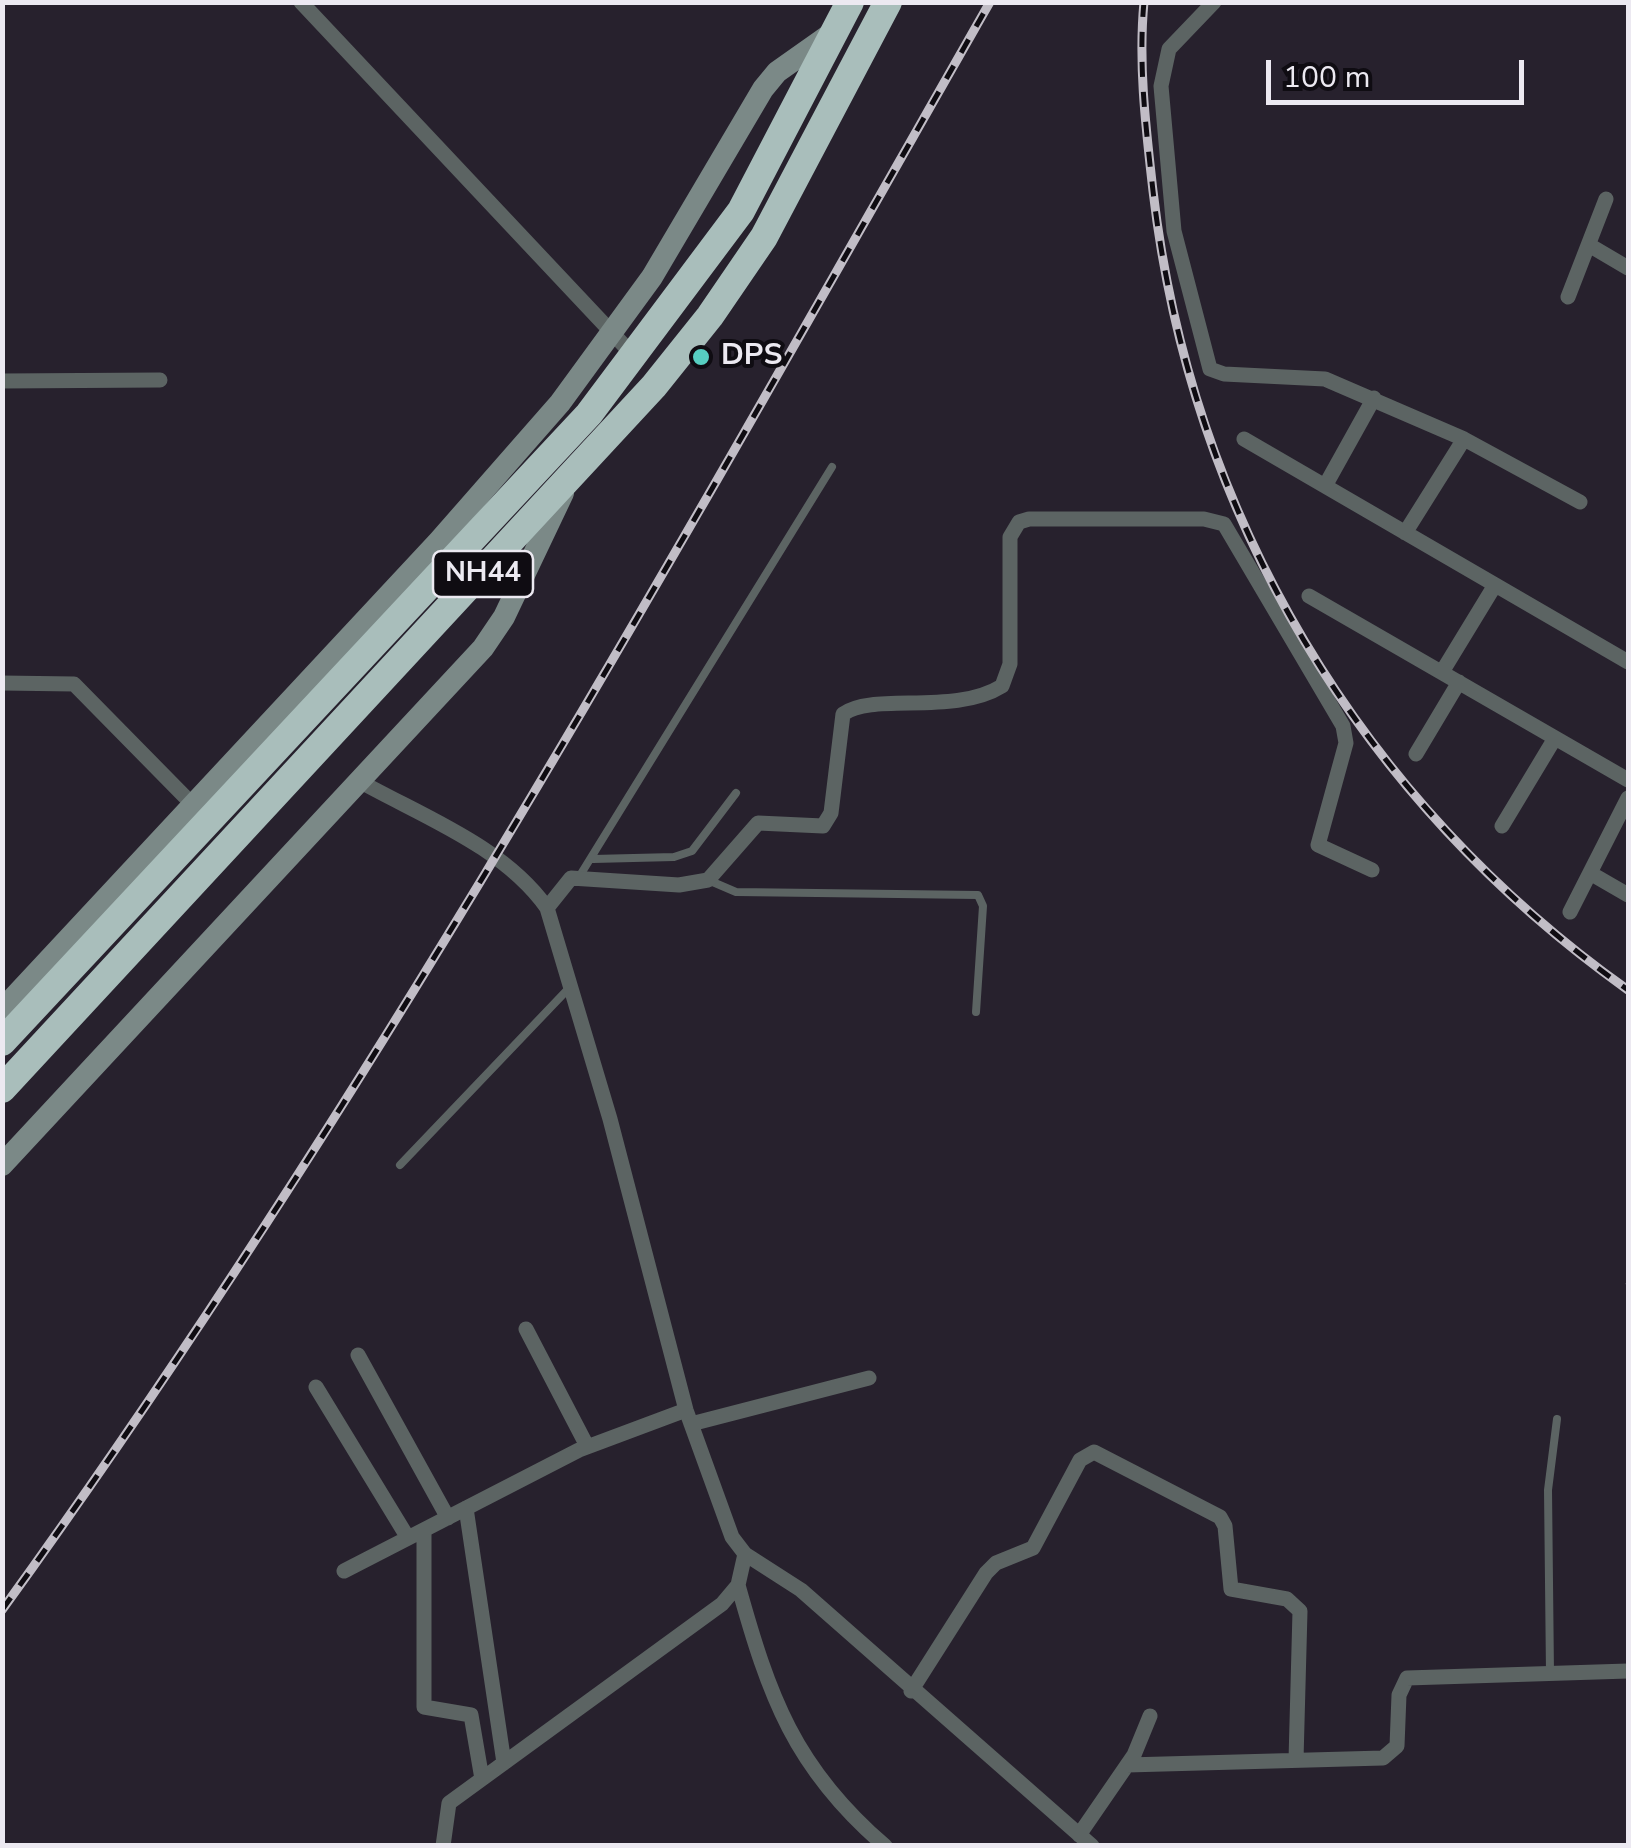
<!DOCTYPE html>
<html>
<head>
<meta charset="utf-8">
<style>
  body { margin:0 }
  #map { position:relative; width:1631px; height:1848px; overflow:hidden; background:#27212d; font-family:"Nunito Sans",sans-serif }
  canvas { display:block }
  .frame { position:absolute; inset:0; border:5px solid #ece9f1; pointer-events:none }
  .scale { position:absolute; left:1266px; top:60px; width:258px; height:45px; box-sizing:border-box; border:5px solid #ece9f1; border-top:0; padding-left:12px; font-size:30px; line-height:35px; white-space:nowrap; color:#ece9f1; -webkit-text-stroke:8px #0f0c12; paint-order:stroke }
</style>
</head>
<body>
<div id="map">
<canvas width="1631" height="1848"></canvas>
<div class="frame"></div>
<div class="scale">100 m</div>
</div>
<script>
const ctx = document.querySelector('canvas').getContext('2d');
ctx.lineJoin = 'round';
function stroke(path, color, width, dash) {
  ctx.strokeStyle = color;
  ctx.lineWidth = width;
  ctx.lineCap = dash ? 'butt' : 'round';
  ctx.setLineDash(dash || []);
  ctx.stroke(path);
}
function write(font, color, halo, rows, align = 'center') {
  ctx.font = font + ' "Nunito Sans",sans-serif';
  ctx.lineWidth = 8;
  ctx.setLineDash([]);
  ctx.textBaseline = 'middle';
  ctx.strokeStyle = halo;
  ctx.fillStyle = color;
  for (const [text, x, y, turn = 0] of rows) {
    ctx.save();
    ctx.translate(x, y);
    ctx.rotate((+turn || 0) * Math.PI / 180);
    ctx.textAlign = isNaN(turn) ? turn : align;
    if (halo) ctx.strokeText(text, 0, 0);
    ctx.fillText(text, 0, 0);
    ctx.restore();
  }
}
stroke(new Path2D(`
  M1626,1283L1628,1284`), '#78737e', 2.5, [10, 5]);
stroke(new Path2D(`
  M593,859L674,857L692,851L736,793
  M579,877L832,467
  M708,880L736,892L978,895L983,906L976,1012
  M400,1165L571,986
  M1550,1674L1548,1490L1557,1419`), '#5c6463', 8);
stroke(new Path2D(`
  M301,2L633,355
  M1214,2L1169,49L1161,86L1174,231L1210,369L1224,374L1325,379L1464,439
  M1589,245L1628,268
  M1568,297L1606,199
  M2,381L160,380
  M1244,439L1628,662
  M1325,486L1374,398
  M1405,533L1464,439L1580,502
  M1309,596L1628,780
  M1442,672L1495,585
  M2,683L74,684L193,805
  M1416,754L1459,682
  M361,782C424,817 504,847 547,908L610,1119L686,1410L732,1537L745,1554L801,1590L1092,1846
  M1502,826L1555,738
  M1590,873L1628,895
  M547,908L571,878L679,885L708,880L758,823L823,826L831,813L843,714C873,692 954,716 1002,686L1010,664V537L1019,522L1029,519H1204L1224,524L1343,726L1346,743L1318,845L1372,870
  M1570,912L1628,798
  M526,1329L587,1446
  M358,1355L448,1518
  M316,1387L408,1538
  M691,1424L869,1378
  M466,1508L504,1763
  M424,1530V1707L471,1715L482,1779
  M344,1571L579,1450L686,1410
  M738,1585C769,1696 794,1768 885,1846
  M911,1691L986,1573L996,1563L1033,1548L1080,1460L1094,1452L1220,1517L1225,1526L1231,1589L1287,1599L1300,1611L1296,1760
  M1127,1765L1383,1758L1397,1746L1399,1695L1407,1678L1628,1671
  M1079,1835L1134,1755L1150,1716
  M443,1846L449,1803L722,1604L738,1585L745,1554`), '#5c6463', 15);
stroke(new Path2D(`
  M2,1010L439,541L560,403L652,277L763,89L777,72L835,31
  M2,1165L483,648L504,617L563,493`), '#7b8987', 22);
stroke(new Path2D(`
  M2,1042L589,414L741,211L850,2
  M2,1089L654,386L710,316L764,237L888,2`), '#a9bebb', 28);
const rail = new Path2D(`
  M1144,2C1138,64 1146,129 1153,191C1191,517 1361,800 1628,990
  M2,1610C372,1099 678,549 990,2`);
stroke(rail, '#c1bdc6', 9);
stroke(rail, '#0f0c12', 5, [15]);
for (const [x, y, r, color] of [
  [701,357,10,"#57cec1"]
]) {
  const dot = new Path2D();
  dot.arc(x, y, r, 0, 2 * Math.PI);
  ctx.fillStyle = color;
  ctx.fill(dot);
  stroke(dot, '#0f0c12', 4);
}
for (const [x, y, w] of [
  [483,574,100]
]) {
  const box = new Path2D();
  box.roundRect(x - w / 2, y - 23, w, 46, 8);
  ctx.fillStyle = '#0f0c12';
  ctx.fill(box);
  stroke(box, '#ece9f1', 2.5);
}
write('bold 28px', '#ece9f1', null, [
  ["NH44",483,574]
]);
write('bold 30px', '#ece9f1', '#0f0c12', [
  ["DPS",721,357]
], 'left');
</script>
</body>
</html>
